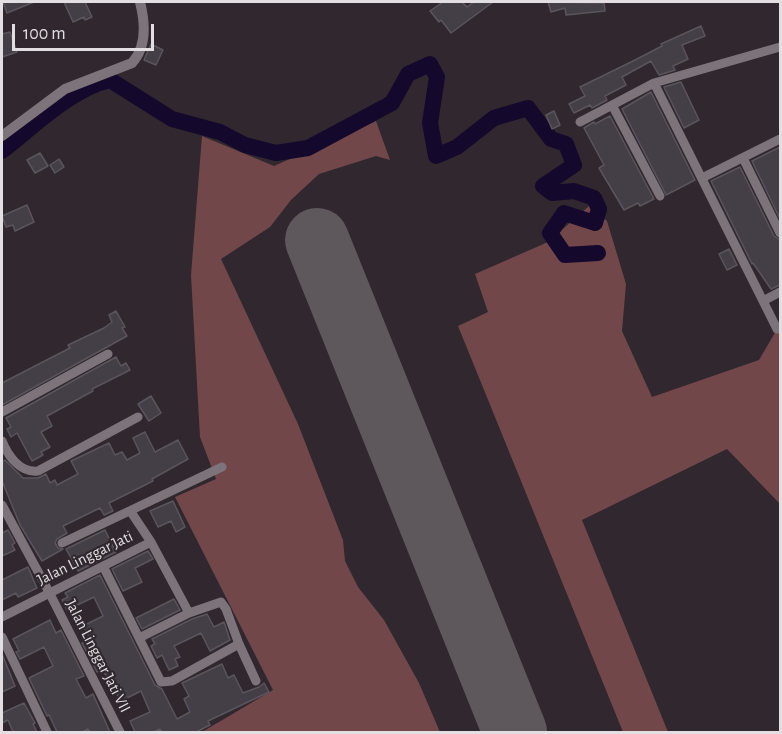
<!DOCTYPE html>
<html>
<head>
<meta charset="utf-8">
<style>
  body { margin:0 }
  #map { position:relative; width:782px; height:734px; overflow:hidden; background:#30282e; font-family:"Alegreya Sans",sans-serif }
  canvas { display:block }
  .frame { position:absolute; inset:0; border:3px solid #e3dee2; pointer-events:none }
  .scale { position:absolute; left:12px; top:24px; width:142px; height:27px; box-sizing:border-box; border:3px solid #e3dee2; border-top:0; padding-left:8px; font-size:18px; line-height:21px; white-space:nowrap; color:#e3dee2; -webkit-text-stroke:4px #30282e; paint-order:stroke }
</style>
</head>
<body>
<div id="map">
<canvas width="782" height="734"></canvas>
<div class="frame"></div>
<div class="scale">100 m</div>
</div>
<script>
const ctx = document.querySelector('canvas').getContext('2d');
ctx.lineJoin = 'round';
function fillPath(path, color) {
  ctx.fillStyle = color;
  ctx.fill(path, 'evenodd');
}
function stroke(path, color, width, dash) {
  ctx.strokeStyle = color;
  ctx.lineWidth = width;
  ctx.lineCap = dash ? 'butt' : 'round';
  ctx.setLineDash(dash || []);
  ctx.stroke(path);
}
function write(font, color, halo, rows, align = 'center') {
  ctx.font = font + ' "Alegreya Sans",sans-serif';
  ctx.lineWidth = 4.5;
  ctx.setLineDash([]);
  ctx.textBaseline = 'middle';
  ctx.strokeStyle = halo;
  ctx.fillStyle = color;
  for (const [text, x, y, turn = 0] of rows) {
    ctx.save();
    ctx.translate(x, y);
    ctx.rotate((+turn || 0) * Math.PI / 180);
    ctx.textAlign = isNaN(turn) ? turn : align;
    if (halo) ctx.strokeText(text, 0, 0);
    ctx.fillText(text, 0, 0);
    ctx.restore();
  }
}
fillPath(new Path2D(`
  M376,121L390,160L376,156L319,174L291,200L270,227L221,259L298,424L343,540L345,561L358,587L384,620L419,683L440,732H202L273,690L175,497L216,479L200,437L191,275L202,136L274,166Z
  M589,206L607,221L626,284L622,331L652,397L759,360L776,331L780,332V504L727,449L582,520L668,732H623L458,326L488,312L475,274L548,242Z`), '#71474a');
stroke(new Path2D(`
  M2,151C33,127 71,89 110,80L172,119L220,132L245,145L276,153L308,148L392,103L408,74L430,64L437,77L430,123L436,156L457,147L494,118L528,108L551,139L566,144L574,165L543,186L552,193L574,191L594,198L599,209L595,223L564,213L550,233L565,255L598,253`), '#14092c', 16);
stroke(new Path2D(`
  M317,240L515,732`), '#5e585d', 64);
const building = new Path2D(`
  M3,2H34L7,13Z
  M64,2H85L92,17L85,20L84,17L73,22Z
  M443,2H462L467,7L474,2H493L451,33L441,20L439,22L430,11Z
  M548,2L604,3L605,11L566,15L565,8L551,12Z
  M701,26L705,36L682,45L688,59L673,66L675,70L659,75L651,61L622,77L626,85L605,96L607,100L592,108L590,105L574,113L569,104L585,96L580,87L635,60L662,46L661,44Z
  M10,32L17,52L2,57V34Z
  M151,44L163,50L156,65L144,60Z
  M681,82L699,120L684,128L664,87Z
  M651,92L695,180L666,195L622,109Z
  M554,111L560,125L552,129L546,115Z
  M610,116L654,199L640,206L638,203L624,210L599,168L604,165L584,128L594,122L595,124Z
  M780,147V219L752,161Z
  M40,153L48,166L35,173L27,160Z
  M59,159L64,167L55,173L50,165Z
  M740,167L774,236L780,240V285L771,289L753,263L752,264L711,181Z
  M27,205L34,222L15,231L13,225L6,227L2,216Z
  M729,249L737,265L727,270L719,254Z
  M116,311L125,327L122,328L127,336L2,405V383L70,348L68,345L104,328L112,322L109,315Z
  M116,357L121,366L126,363L130,370L92,389L93,391L47,416L52,426L41,432L50,447L41,452L43,455L32,461L17,433L11,437L7,429L11,427L6,418Z
  M151,396L161,413L149,421L138,404Z
  M145,432L155,452L178,440L188,459L152,479L153,481L109,503L113,511L104,515L100,508L63,526L67,533L57,539L55,543L58,548L63,549L42,561L20,525L2,481V462L5,460L23,478H38L46,474L50,483L55,480L57,485L78,474L71,461L109,443L115,455L122,452L127,460L140,453L133,438Z
  M173,501L185,527L176,532L171,521L158,527L150,511Z
  M8,530L15,543L12,545L15,550L2,556V533Z
  M105,530L116,552L78,571L66,549Z
  M148,551L153,559L135,568L142,582L123,591L112,569Z
  M28,567L37,588L18,597L16,593L2,600V580Z
  M100,575L155,685L162,689L177,719L190,712L184,699L189,696L182,683L222,664L228,678L234,675L243,693L259,687L264,683L269,692L208,721L210,725L196,732H162L160,729L153,732H135L130,721L150,712L141,691L121,701L103,670L97,672L82,643L90,639L83,626L103,616L94,597L67,610L62,600L68,597L65,593Z
  M174,599L180,610L142,629L136,618Z
  M207,614L214,627L224,622L230,640L210,651L201,633L174,646L180,657L175,659L178,666L169,670L162,655L157,658L151,646L155,644L152,639L192,619Z
  M50,620L56,633L61,630L84,676L76,679L86,698L93,694L110,732H90L88,729L82,732H57L49,715L47,716L29,678L53,666L44,647L20,659L16,652L19,651L13,639Z
  M2,654L15,686L2,692Z
  M24,703L35,723L33,724L37,732H13L8,720L2,723V713Z`);
fillPath(building, '#443f47');
stroke(building, '#5a555d', 1.5);
stroke(new Path2D(`
  M654,83L777,329
  M612,105L660,196
  M580,122L654,83L780,47
  M743,158L780,233
  M702,178L780,139
  M763,301L780,292
  M2,412L108,354
  M2,441C8,456 20,473 38,471L138,417
  M2,505L49,592L120,732
  M131,512L151,542L189,613
  M62,543L222,467
  M103,566L161,682L172,681L239,644L256,681
  M2,617L151,542
  M2,637L47,732
  M139,638L189,613L221,602L226,609L239,644`), '#7d747b', 9);
stroke(new Path2D(`
  M2,136L65,89L132,63C147,47 145,22 140,2`), '#7d747b', 10);
write('16px', '#e3dee2', '#30282e', [
  ["Jalan Linggar Jati",85,558,-26],
  ["Jalan Linggar Jati VII",98,656,63]
]);
</script>
</body>
</html>
